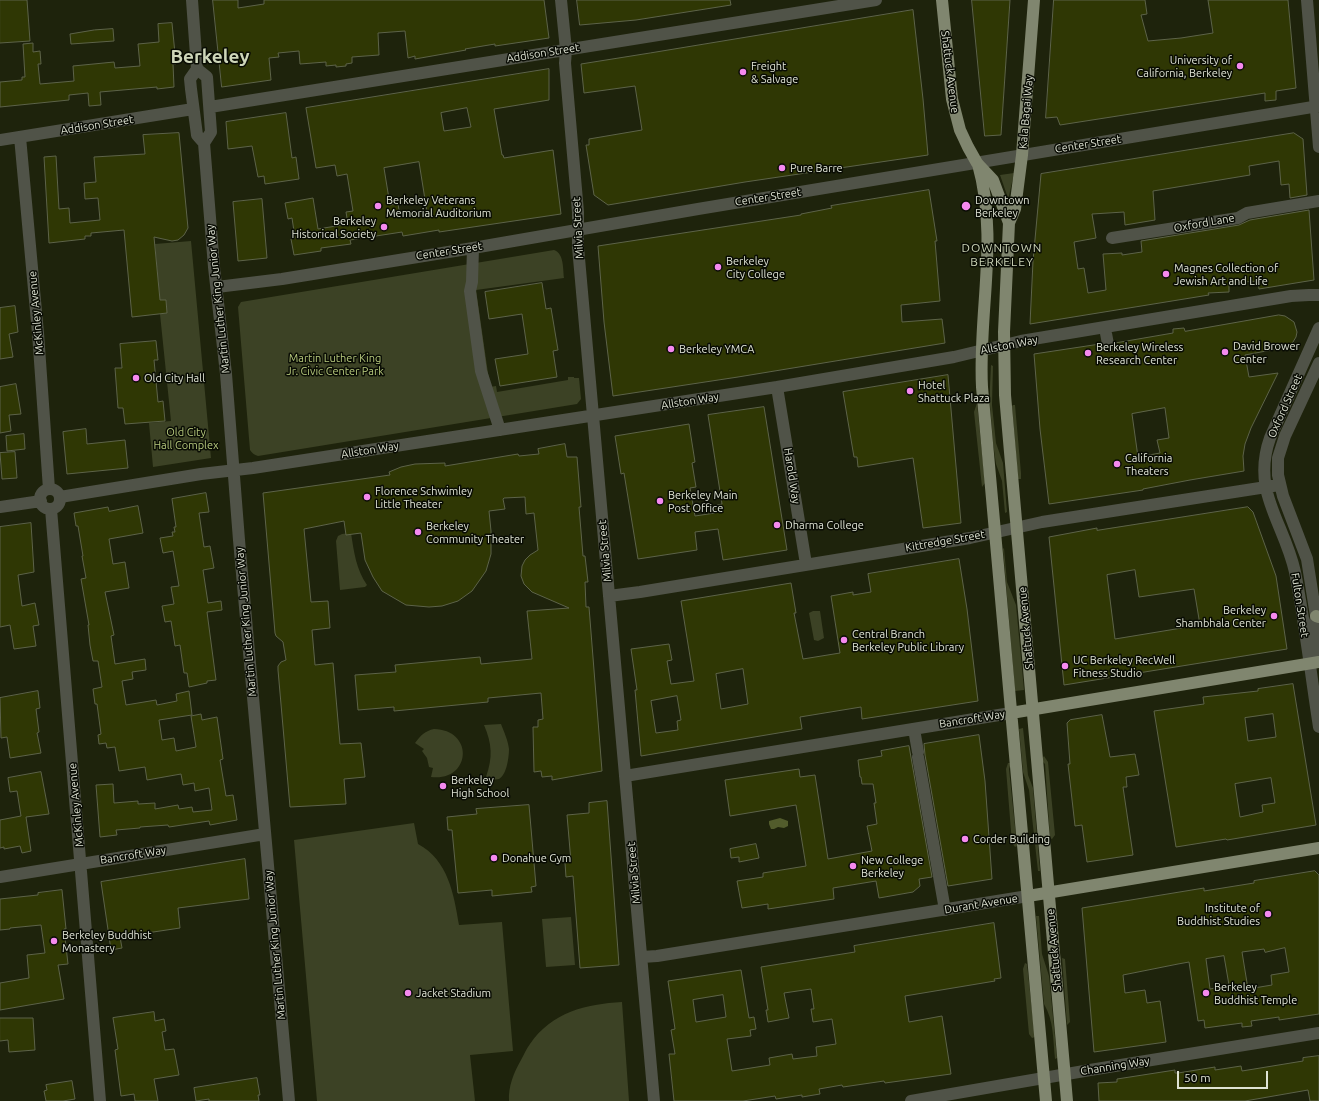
<!DOCTYPE html>
<html>
<head>
<meta charset="utf-8">
<style>
  body { margin:0 }
  #map { position:relative; width:1319px; height:1101px; overflow:hidden; background:#1e230c; font-family:Ubuntu,sans-serif }
  canvas { display:block }
  .scale { position:absolute; left:1177px; top:1071px; width:91px; height:18px; box-sizing:border-box; border:2px solid #dfe3d4; border-top:0; padding-left:5px; font-size:12px; line-height:14px; white-space:nowrap; color:#dfe3d4; -webkit-text-stroke:3px #090c04; paint-order:stroke }
</style>
</head>
<body>
<div id="map">
<canvas width="1319" height="1101"></canvas>
<div class="scale">50 m</div>
</div>
<script>
const ctx = document.querySelector('canvas').getContext('2d');
ctx.lineJoin = 'round';
function fillPath(path, color) {
  ctx.fillStyle = color;
  ctx.fill(path, 'evenodd');
}
function stroke(path, color, width, dash) {
  ctx.strokeStyle = color;
  ctx.lineWidth = width;
  ctx.lineCap = dash ? 'butt' : 'round';
  ctx.setLineDash(dash || []);
  ctx.stroke(path);
}
function write(font, color, halo, rows, align = 'center') {
  ctx.font = font + ' Ubuntu,sans-serif';
  ctx.lineWidth = 3;
  ctx.setLineDash([]);
  ctx.textBaseline = 'middle';
  ctx.strokeStyle = halo;
  ctx.fillStyle = color;
  for (const [text, x, y, turn = 0] of rows) {
    ctx.save();
    ctx.translate(x, y);
    ctx.rotate((+turn || 0) * Math.PI / 180);
    ctx.textAlign = isNaN(turn) ? turn : align;
    if (halo) ctx.strokeText(text, 0, 0);
    ctx.fillText(text, 0, 0);
    ctx.restore();
  }
}
fillPath(new Path2D(`
  M1014,173L1009,196L1008,198L1000,175Z
  M191,241L211,458L153,467L149,423L171,421L160,314L167,313L166,300L160,301L155,244Z
  M554,250C564,253 563,269 564,278L476,290L490,387L496,386L497,392L568,380V377H574V378H579L581,399L577,404L258,456C254,455 252,453 250,450L238,307L241,302Z
  M991,365L993,366L992,405L996,443L1003,463L1007,512L1005,513L1002,481L996,464L993,443L990,405V386Z
  M977,403L985,483L982,487L974,412Z
  M1013,405H1015L1021,473V479H1018L1012,406Z
  M351,533C354,552 356,569 367,585L365,587L340,590L336,541L338,536L342,534Z
  M1004,548L1007,582L1016,605L1024,690L1015,691L1003,549Z
  M813,611H820L824,638L818,641L814,640L809,613Z
  M501,724C504,732 508,740 509,749C509,756 507,775 499,779C495,780 490,779 486,777C493,757 492,744 484,725Z
  M1023,728L1028,775L1033,788L1040,871H1038L1029,790L1023,772L1019,729Z
  M434,729C475,730 471,782 431,777L433,768L429,767L427,758L422,751L424,749L415,743C421,735 425,731 434,729Z
  M1044,756L1048,762L1055,835L1052,839L1050,838L1045,764L1041,760Z
  M1008,763H1011L1009,769L1017,846L1015,847L1012,843L1006,769Z
  M414,823L418,844C448,860 454,894 459,925L502,922L513,1051L470,1055L475,1101H317L294,840Z
  M1036,916H1039L1042,954L1049,976L1057,1058L1055,1059C1053,1040 1054,1021 1044,1004Z
  M571,917L575,965L546,967L542,919Z
  M1062,958L1065,959L1070,1022L1067,1025Z
  M1025,963L1027,964L1035,1037L1032,1038L1029,1034L1023,969Z
  M622,1002L629,1101H509C508,1087 514,1072 521,1060C524,1055 526,1049 530,1044C552,1012 586,1004 622,1002Z`), '#3c4225');
fillPath(new Path2D(`
  M780,818L788,821V826L784,828L778,827L774,829H771L769,824V821Z`), '#525c2c');
const building = new Path2D(`
  M0,0H27L30,41L0,43Z
  M213,0H238V8L264,4V0H544L549,38L495,46V44L465,49L466,50L415,59V56L408,58L405,31L378,33L379,55L352,57V63L346,64V66L336,67V65L326,66V62L300,64L299,51L278,53L279,57L269,58L271,80L222,87Z
  M577,0H730L731,5L636,20L580,25Z
  M972,0H1010L1001,135L985,136Z
  M1054,0H1145L1147,14L1141,15L1148,41L1181,38L1213,33L1208,0H1288L1296,88L1276,91V100L1265,101V93L1060,125L1057,117L1046,118Z
  M913,10L923,99L928,155L745,182L608,205L594,195L586,145H589V139L642,130L635,86L584,93L581,64L650,53Z
  M172,23L176,64H173L174,87L157,89V87L100,92L101,105L89,106L88,93L69,95V100L0,107V82L22,80V77H25L23,44L33,43V52L40,51L41,64H38L40,84L74,81L73,66L114,62L115,68L140,66L138,44L159,42L158,24Z
  M113,29L114,41L71,44L70,34L94,30Z
  M549,69V100L494,109L502,155H503L504,158L553,150L561,214L439,232V230L403,236L402,232L350,240L351,244L321,248V251L294,255L291,239L295,238L292,218L288,219L285,203L313,198L318,229L348,224L346,212L353,211L347,174L337,176L335,165L316,168L306,108ZM467,108L471,127L444,131L441,113ZM419,162L427,212L400,216L398,204L390,205L384,168Z
  M286,113L292,158L296,157L299,179L265,184L264,176L258,177L252,146L228,149L226,122Z
  M179,133L188,228L184,235L178,240L172,241L154,237L160,300H166L167,313L132,317L124,230L91,233V236H85V239L49,243L44,157L56,156L59,209L69,208L70,223L100,220L98,198L85,199L84,183L96,182L94,157L145,154L143,135Z
  M1294,133L1303,139L1307,195L1290,198L1289,184L1281,185L1279,161L1249,166L1250,175L1153,191L1155,220L1125,225L1124,212L1092,214L1096,238L1074,242L1078,269L1084,268L1088,293L1106,290L1103,254L1122,253V255L1142,252L1141,241L1239,225L1250,220L1309,210L1314,280L1259,289L1258,281L1229,283V292L1208,293L1209,295L1030,324L1033,261L1041,174Z
  M929,190L937,241H935L940,301L901,305L902,322L942,319L945,343L738,377L613,396L604,322L598,246L801,215V214L832,208L831,206Z
  M262,199L267,258L238,261L233,202Z
  M542,283L546,309L551,308L558,350L553,351L557,377L500,386L495,359L528,354L522,314L489,319L485,292Z
  M15,306L18,332L9,334L13,357L0,359V308Z
  M1279,315L1285,316L1294,322L1297,332L1296,337L1293,342L1289,346L1282,348L1245,355L1249,377L1278,373L1251,428L1245,444L1243,456L1244,471L1190,480L1143,489V490L1049,504L1040,429L1034,354L1100,344L1103,349L1109,351L1113,349L1115,343L1173,333V329L1184,328L1185,331ZM1165,408L1169,438L1157,440L1160,453L1138,457L1132,414Z
  M156,341L158,360H154L158,402L163,401L165,421L125,424L123,408H118L115,368H122L120,344Z
  M948,375L961,523L923,528L913,458L858,467L857,457H854L843,392Z
  M16,384L21,414L9,415L11,431L0,433V387Z
  M764,407L787,550L723,560L718,529L695,532L697,550L638,559L624,473L621,474L615,436L689,424L695,462L692,463L696,487L690,488L695,516L715,513L714,506L722,504L708,415Z
  M86,429L87,444L125,440L128,468L67,474L63,432Z
  M24,434L25,449L7,451L6,436Z
  M565,444L567,457H577L581,507H579L583,556H585L588,582H585L586,607H589L602,771L552,780V776L542,777L541,771L534,772L533,727H538V720L543,719L541,693L488,698V702L394,711V707L358,710L355,675L396,672L395,665L480,657L481,664L532,659L527,611L569,608L532,592L524,584L521,576L522,566L525,560L530,555L538,550L534,513L526,514L525,497L504,498L503,499L505,509L489,511L491,531V554L486,571L472,591L458,601L442,606L429,607L406,605L382,591L373,577L365,560L361,533L346,535L344,521L304,529L311,602L328,601L330,628L312,630L315,665L333,663L340,744L361,743L365,777L344,779L346,804L290,807L278,670V666L281,662L286,660L283,642L276,636L275,633L263,493L390,475L389,472L401,467L415,464L445,463V466L518,454L519,456L539,454L538,449Z
  M15,452L17,478L2,479L0,453Z
  M206,493L209,512L199,513L204,547L210,546L214,568L203,570L208,603L221,601L222,610L207,612L216,680L207,681V683L189,687L187,673H184L180,645L175,646L171,621L165,622L162,606L174,604L171,587L179,586L173,551L163,553L160,538L173,536L172,532H175L174,527H176L172,499Z
  M138,506L143,533L109,539L113,564L125,562L129,588L105,592L114,635L111,636L115,664L145,659L146,670L132,672L133,679L122,681L126,705L156,700L157,705L177,701L176,694L189,691L192,715L159,720L162,740L174,738L176,751L196,747L191,716L201,714L202,720L217,717L223,759L220,760L226,796L233,795L237,820L210,825L209,821L169,827L168,825L140,827V828L116,830L117,835L100,837L96,785L113,784L114,803L138,801V804L155,803V809L178,805L179,809L192,807L193,812L212,810L209,788L195,791L194,783L183,785L181,774L147,780L145,767L119,771L115,747L107,748L106,743L99,744L98,735L101,734L97,704H95L93,689L102,687L98,661H93L90,645L88,625H89L81,579L86,578L82,556H83L78,526H76L74,513L108,507L109,511Z
  M1248,507L1253,512L1276,576L1287,649L1064,685L1049,537L1097,528V530ZM1135,570L1139,597L1194,589L1200,625L1115,639L1107,575Z
  M31,523L34,572L18,575L22,606L35,603L39,625L33,626L36,646L14,649L10,625L0,627V527Z
  M959,559L967,609L978,701L862,719L861,707L800,717L802,729L641,756L635,690H637L631,649L669,644L672,660L667,661L671,684L694,681L681,601L791,583L796,613H794L803,659L840,653L831,596L853,592V595L871,592L868,574ZM743,669L748,704L721,709L716,674ZM677,696L681,720L677,721L678,730L656,733L651,701Z
  M1293,684L1316,825L1227,840L1226,839L1176,847L1154,711L1204,704L1203,697L1258,691V689ZM1273,714L1276,737L1248,741L1245,718ZM1271,778L1275,803L1262,805L1263,812L1240,817L1235,784Z
  M38,691L40,708L36,709L39,732L37,733L41,753L10,758L7,737L1,738L0,698Z
  M1102,715L1110,757L1135,754L1139,775L1126,777L1127,787H1123L1133,855L1087,862L1082,825L1075,826L1068,764H1070L1067,723L1070,720Z
  M979,735L985,781L992,879L948,886L925,755L924,744Z
  M909,746L932,877L919,879L920,886L913,892L879,898L876,881L833,888L834,899L768,909V904L742,908L737,881L763,877V873L806,866L796,805L730,816L725,780L799,769L800,777L815,775L828,859L872,851L867,826L877,824L874,803H876L873,784H862L861,777H860L858,760L882,756L881,751Z
  M41,772L49,814L26,817L31,851L22,853L20,846L4,849V847L0,848V820L21,816L17,791L10,792L8,778Z
  M607,801L619,965L580,968L573,876L566,877L565,863L571,862L567,815L589,813V803Z
  M529,805L536,886L531,887L532,892L492,896V890L458,893L452,830H448L447,817L477,814L476,809Z
  M756,844L759,858L739,862V857L731,858L730,849Z
  M245,859L249,899L178,908L180,928L120,937L122,948L111,950L101,882Z
  M1315,871L1319,875V1014L1279,1020V1017L1251,1021L1252,1026L1242,1027V1023L1205,1028L1204,1020L1198,1021L1189,962L1178,964L1123,975L1125,993L1145,990L1147,1003L1160,1001L1166,1042L1094,1052L1082,908L1204,888V891L1254,883V881ZM1285,948L1289,972L1271,975L1272,985L1248,989L1242,952L1264,949L1265,952ZM1224,956L1229,985L1210,989L1206,959Z
  M62,890L66,929H64L68,964L58,965L64,999L0,1010V983L29,978L27,955L45,953L41,925L10,928V929L0,930V899L38,895V893Z
  M994,923L1001,978L994,979L995,981L905,996L909,1022L942,1016L951,1074L885,1083L884,1081L843,1087L842,1085L819,1089L820,1094L802,1097V1095L776,1099L775,1096L743,1101H674L669,1054H675L671,1030L675,1029L668,981L741,970L749,1018L754,1017L756,1029L750,1030L751,1036L727,1039L732,1071L770,1065L769,1058L792,1054L793,1059L817,1056L816,1047L836,1044L832,1019L813,1022L811,1009H814L811,989L784,993L789,1018L768,1022L766,1010H768L761,967L855,952L854,946ZM723,995L726,1017L696,1022L693,1000Z
  M154,1012L155,1021L164,1019L166,1031L162,1032L165,1050L174,1049L179,1075L154,1079L158,1101H135L134,1094L121,1096L115,1050L118,1049L113,1018Z
  M0,1018H33L35,1050L9,1052L8,1040L0,1041Z
  M1319,1056V1101H1310L1308,1090L1245,1101H1099L1098,1083L1117,1082V1079L1175,1070V1073H1178L1215,1067V1070L1241,1066L1242,1071L1303,1061V1058Z
  M257,1078L260,1095H258L259,1101H209V1099L196,1101L194,1088Z
  M72,1081L75,1099L63,1101H46L44,1091L47,1090L46,1085Z`);
fillPath(building, '#2f3704');
stroke(building, '#5d6349', 1);
stroke(new Path2D(`
  M192,0L197,69L190,79L191,89L197,135L204,143L214,267L226,374L239,540L289,1101
  M561,0L566,50L565,63L578,212V247L654,1101
  M1307,0L1319,147
  M197,69L207,77L211,132L204,143
  M210,107L876,0
  M20,137L38,333L49,489
  M0,140L193,109
  M1112,238L1238,218L1247,213L1319,201
  M473,248L472,282L470,291L481,371L500,430
  M217,287L282,279L473,248L698,209L1319,106
  M1105,328L1108,344
  M1319,328L1270,438C1251,492 1284,522 1295,572C1305,623 1311,676 1319,727
  M1319,363L1285,436L1278,458V475L1283,496L1307,559L1316,616L1314,628L1319,655
  M777,387L806,564
  M40 499a10 10 0 1 1 20 0a10 10 0 1 1-20 0Z
  M60,497L201,474L253,468L777,387L954,357L1021,341L1291,296L1309,295H1319
  M0,507L41,501
  M51,509L100,1101
  M609,596L640,592L970,538L1042,522L1279,485
  M914,729L918,752
  M918,757L945,910
  M625,776L1011,713
  M0,877L265,834
  M642,957L657,956L1028,896
  M911,1101L1090,1070L1319,1033`), '#505348', 12);
stroke(new Path2D(`
  M942,0L952,99L960,130L968,147L977,163L993,180L1009,223L1004,332L1005,395L1067,1101
  M978,164C999,238 978,313 982,387L1046,1101
  M1009,223L1015,209L1022,155L1034,0
  M1316,616L1319,617
  M1011,713L1319,662
  M1028,896L1319,848`), '#80866f', 12);
for (const [x, y, r, color] of [
  [1240,66,4,"#f589ef"],
  [743,72,4,"#f589ef"],
  [782,168,4,"#f589ef"],
  [378,206,4,"#f589ef"],
  [966,206,5,"#f589ef"],
  [384,227,4,"#f589ef"],
  [718,267,4,"#f589ef"],
  [1166,274,4,"#f589ef"],
  [671,349,4,"#f589ef"],
  [1225,352,4,"#f589ef"],
  [1088,353,4,"#f589ef"],
  [136,378,4,"#f589ef"],
  [910,391,4,"#f589ef"],
  [1117,464,4,"#f589ef"],
  [367,497,4,"#f589ef"],
  [660,501,4,"#f589ef"],
  [777,525,4,"#f589ef"],
  [418,532,4,"#f589ef"],
  [1274,616,4,"#f589ef"],
  [844,640,4,"#f589ef"],
  [1065,666,4,"#f589ef"],
  [443,786,4,"#f589ef"],
  [965,839,4,"#f589ef"],
  [494,858,4,"#f589ef"],
  [853,866,4,"#f589ef"],
  [1268,914,4,"#f589ef"],
  [54,941,4,"#f589ef"],
  [408,993,4,"#f589ef"],
  [1206,993,4,"#f589ef"]
]) {
  const dot = new Path2D();
  dot.arc(x, y, r, 0, 2 * Math.PI);
  ctx.fillStyle = color;
  ctx.fill(dot);
  stroke(dot, '#090c04', 1.5);
}
write('11px', '#dfe3d4', '#090c04', [
  ["Addison Street",543,53,-9],
  ["Shattuck Avenue",950,72,83],
  ["Kala Bagai Way",1026,112,-85],
  ["Addison Street",97,125,-9],
  ["Center Street",1088,144,-9],
  ["Center Street",768,197,-9],
  ["Oxford Lane",1204,223,-10],
  ["Milvia Street",578,228,-93],
  ["Center Street",449,251,-9],
  ["Martin Luther King Junior Way",218,299,-96],
  ["McKinley Avenue",36,313,-95],
  ["Allston Way",1009,345,-11],
  ["Allston Way",690,401,-9],
  ["Oxford Street",1285,406,-66],
  ["Allston Way",370,450,-9],
  ["Harold Way",792,476,81],
  ["Kittredge Street",945,541,-10],
  ["Milvia Street",605,551,-95],
  ["Fulton Street",1300,605,81],
  ["Martin Luther King Junior Way",246,622,-95],
  ["Shattuck Avenue",1026,628,-95],
  ["Bancroft Way",972,719,-9],
  ["McKinley Avenue",76,805,-95],
  ["Bancroft Way",133,855,-9],
  ["Milvia Street",634,873,-95],
  ["Durant Avenue",981,904,-9],
  ["Martin Luther King Junior Way",275,945,-95],
  ["Shattuck Avenue",1054,950,-95],
  ["Channing Way",1115,1066,-9]
]);
write('11px', '#dfe3d4', '#090c04', [
  ["University of",1232,60,"right"],
  ["California, Berkeley",1232,73,"right"],
  ["Freight",751,66],
  ["& Salvage",751,79],
  ["Pure Barre",790,168],
  ["Berkeley Veterans",386,200],
  ["Memorial Auditorium",386,213],
  ["Downtown",975,200],
  ["Berkeley",975,213],
  ["Berkeley",376,221,"right"],
  ["Historical Society",376,234,"right"],
  ["Berkeley",726,261],
  ["City College",726,274],
  ["Magnes Collection of",1174,268],
  ["Jewish Art and Life",1174,281],
  ["David Brower",1233,346],
  ["Center",1233,359],
  ["Berkeley Wireless",1096,347],
  ["Research Center",1096,360],
  ["Berkeley YMCA",679,349],
  ["Old City Hall",144,378],
  ["Hotel",918,385],
  ["Shattuck Plaza",918,398],
  ["California",1125,458],
  ["Theaters",1125,471],
  ["Florence Schwimley",375,491],
  ["Little Theater",375,504],
  ["Berkeley Main",668,495],
  ["Post Office",668,508],
  ["Dharma College",785,525],
  ["Berkeley",426,526],
  ["Community Theater",426,539],
  ["Berkeley",1266,610,"right"],
  ["Shambhala Center",1266,623,"right"],
  ["Central Branch",852,634],
  ["Berkeley Public Library",852,647],
  ["UC Berkeley RecWell",1073,660],
  ["Fitness Studio",1073,673],
  ["Berkeley",451,780],
  ["High School",451,793],
  ["Corder Building",973,839],
  ["Donahue Gym",502,858],
  ["New College",861,860],
  ["Berkeley",861,873],
  ["Institute of",1260,908,"right"],
  ["Buddhist Studies",1260,921,"right"],
  ["Berkeley Buddhist",62,935],
  ["Monastery",62,948],
  ["Berkeley",1214,987],
  ["Buddhist Temple",1214,1000],
  ["Jacket Stadium",416,993]
], 'left');
write('11px', '#b7c97d', '#090c04', [
  ["Martin Luther King",335,358],
  ["Jr. Civic Center Park",335,371],
  ["Old City",186,432],
  ["Hall Complex",186,445]
]);
ctx.letterSpacing = '1px';
write('12px', '#ced6b9', '#090c04', [
  ["DOWNTOWN",1002,248],
  ["BERKELEY",1002,262]
]);
ctx.letterSpacing = '0px';
write('bold 19px', '#ced6b9', '#090c04', [
  ["Berkeley",210,57]
]);
</script>
</body>
</html>
